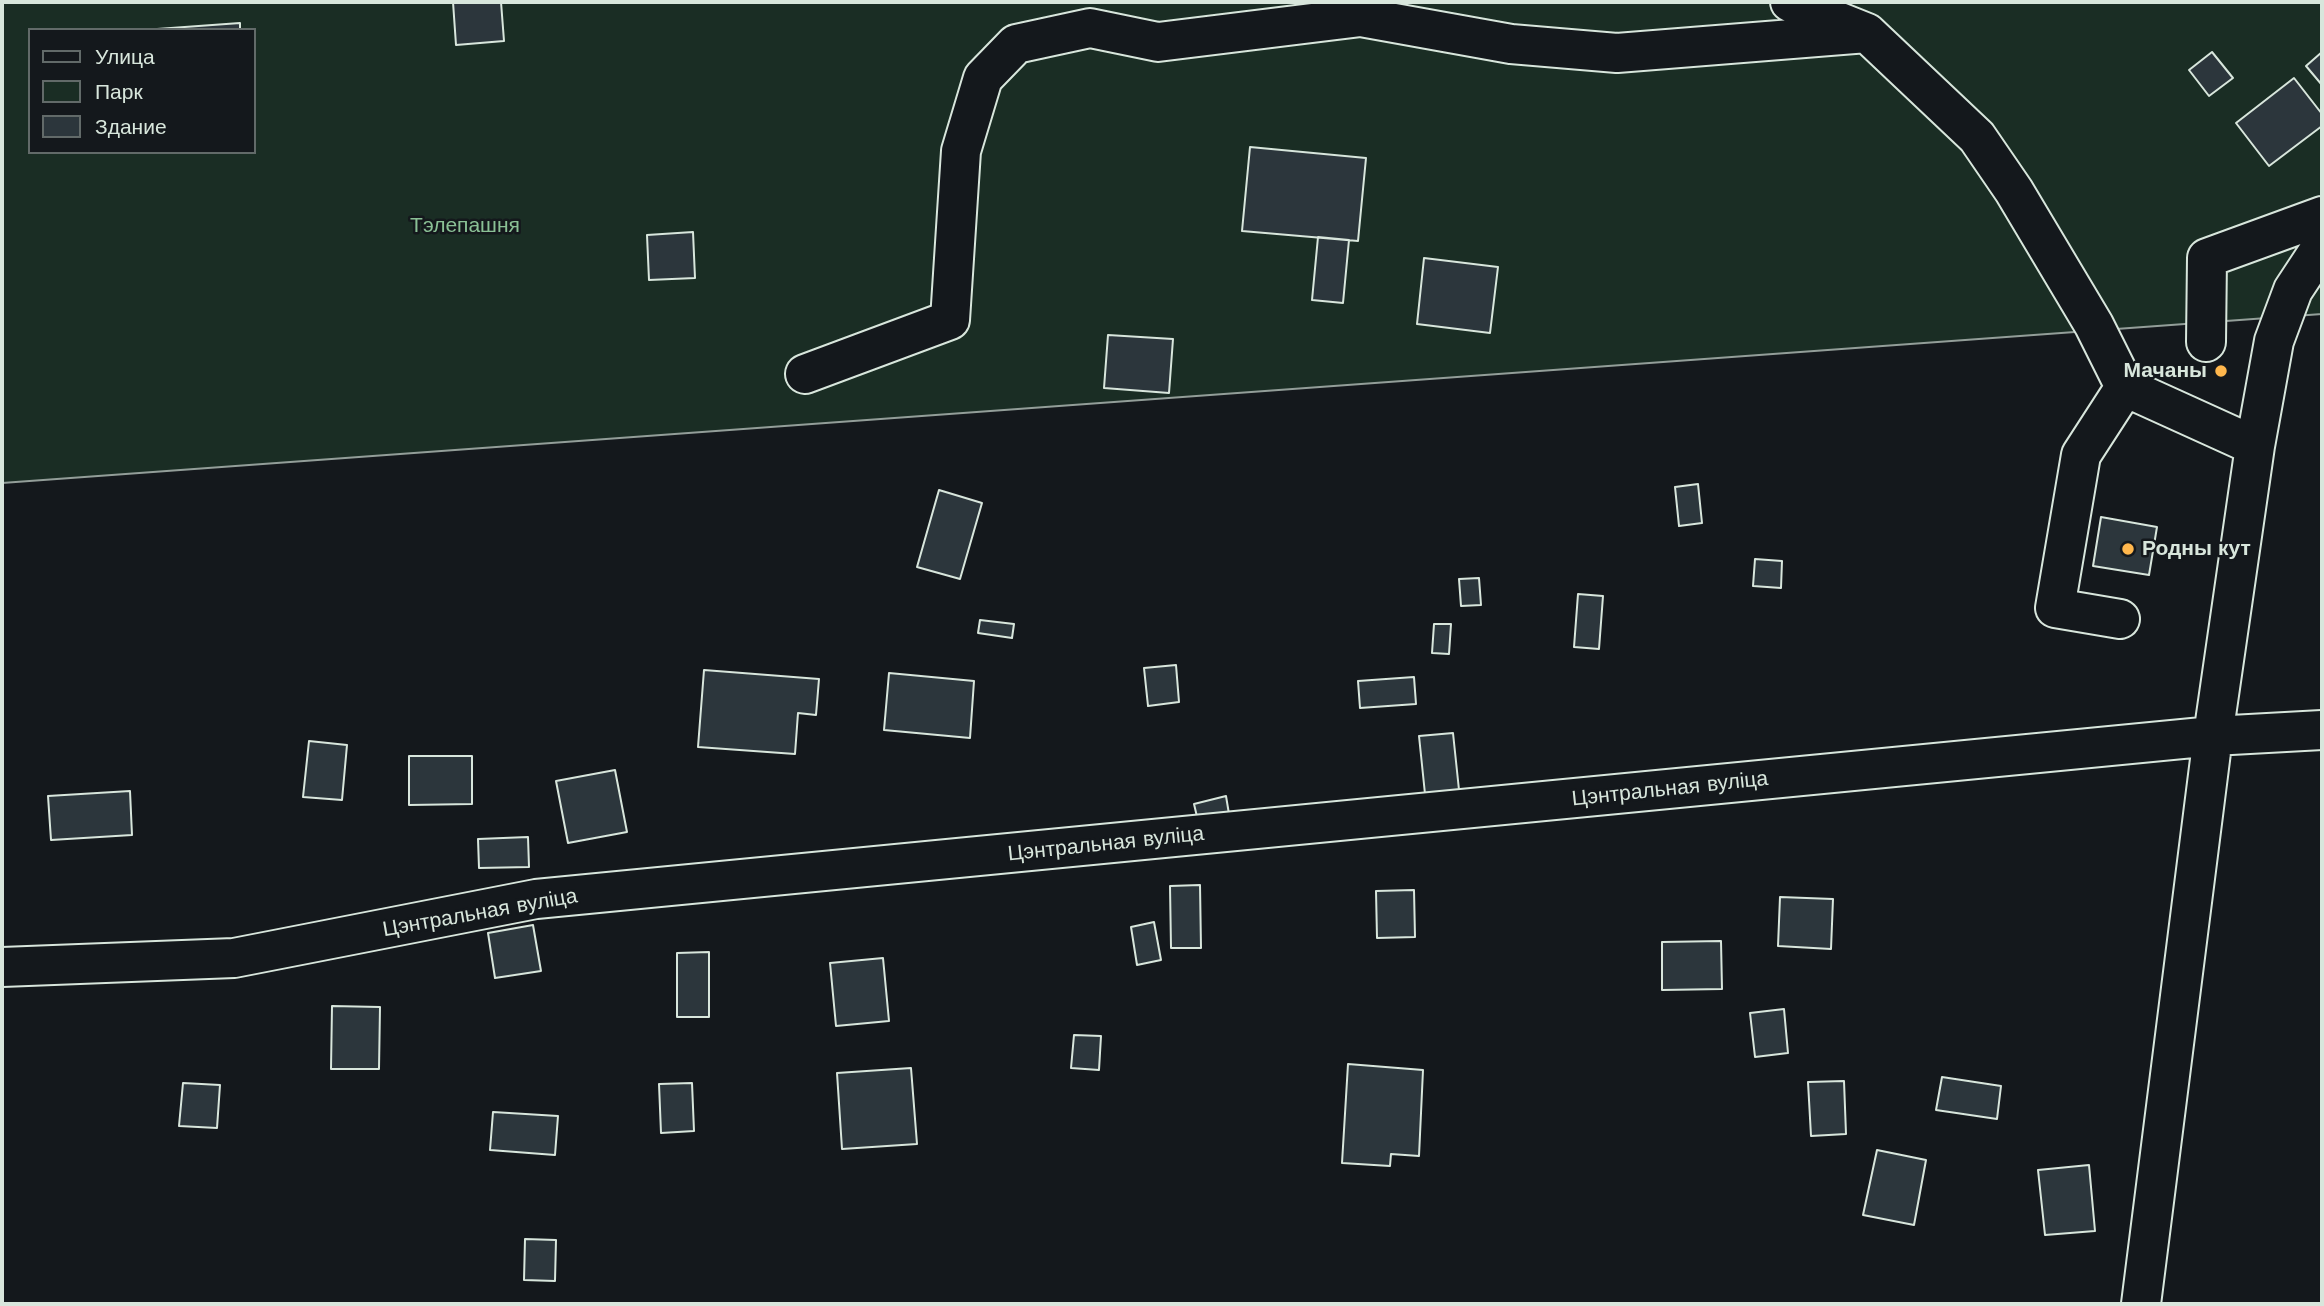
<!DOCTYPE html>
<html>
<head>
<meta charset="utf-8">
<style>
  body { margin:0 }
  #map { position:relative; width:2324px; height:1306px; overflow:hidden; background:#14181c; font-family:"Work Sans",sans-serif }
  canvas { display:block }
  .frame { position:absolute; inset:0; border:4px solid #d8e6dc; pointer-events:none }
  .legend { position:absolute; left:28px; top:28px; width:228px; height:126px; box-sizing:border-box; background:#14181c; border:2px solid #626a69; margin:0; padding:9px 12px; list-style:none; font-size:21px; color:#d8e6dc }
  .legend li { display:flex; align-items:center; gap:14px; height:35px }
  .legend b { width:35px; border:2px solid #626a69 }
</style>
</head>
<body>
<div id="map">
<canvas width="2324" height="1306"></canvas>
<div class="frame"></div>
<ul class="legend">
<li><b style="height:9px;background:#14181c"></b>Улица</li>
<li><b style="height:19px;background:#1a2d24"></b>Парк</li>
<li><b style="height:19px;background:#2c363c"></b>Здание</li>
</ul>
</div>
<script>
const ctx = document.querySelector('canvas').getContext('2d');
ctx.lineJoin = 'round';
function fillPath(path, color) {
  ctx.fillStyle = color;
  ctx.fill(path, 'evenodd');
}
function stroke(path, color, width, dash) {
  ctx.strokeStyle = color;
  ctx.lineWidth = width;
  ctx.lineCap = dash ? 'butt' : 'round';
  ctx.setLineDash(dash || []);
  ctx.stroke(path);
}
function write(font, color, halo, rows, align = 'center') {
  ctx.font = font + ' "Work Sans",sans-serif';
  ctx.lineWidth = 5;
  ctx.setLineDash([]);
  ctx.textBaseline = 'middle';
  ctx.strokeStyle = halo;
  ctx.fillStyle = color;
  for (const [text, x, y, turn = 0] of rows) {
    ctx.save();
    ctx.translate(x, y);
    ctx.rotate((+turn || 0) * Math.PI / 180);
    ctx.textAlign = isNaN(turn) ? turn : align;
    if (halo) ctx.strokeText(text, 0, 0);
    ctx.fillText(text, 0, 0);
    ctx.restore();
  }
}
const green = new Path2D(`
  M2,2H2322V314L2,483ZM30,30H254V152H30Z`);
fillPath(green, '#1a2d24');
stroke(green, '#939e99', 2);
const building = new Path2D(`
  M453,2H501L504,41L456,45Z
  M240,23V30H157V29Z
  M2212,52L2233,78L2209,96L2189,70Z
  M2322,52V85L2306,66Z
  M2294,78L2322,114V126L2269,166L2236,123Z
  M1250,147L1366,158L1358,241L1242,231Z
  M693,232L695,278L649,280L647,235Z
  M1318,237L1349,240L1343,303L1312,300Z
  M1424,258L1498,267L1490,333L1417,324Z
  M1108,335L1173,339L1169,393L1104,388Z
  M1698,484L1702,523L1679,526L1675,487Z
  M939,490L982,503L960,579L917,567Z
  M2101,517L2157,527L2149,575L2093,566Z
  M1755,559L1782,561L1781,588L1753,586Z
  M1479,578L1481,605L1461,606L1459,579Z
  M1578,594L1603,596L1599,649L1574,647Z
  M980,620L1014,624L1012,638L978,633Z
  M1434,624H1451L1449,654L1432,653Z
  M1176,665L1179,702L1148,706L1144,668Z
  M704,670L819,679L816,715L798,713L795,754L698,747Z
  M889,673L974,681L970,738L884,730Z
  M1414,677L1416,704L1360,708L1358,681Z
  M1453,733L1459,790L1425,794L1419,736Z
  M309,741L347,745L342,800L303,797Z
  M409,756H472V804L409,805Z
  M615,770L627,832L568,843L556,781Z
  M130,791L132,835L51,840L48,796Z
  M1226,796L1229,814L1198,821L1194,804Z
  M528,837L529,867L479,868L478,839Z
  M1200,885L1201,948H1171L1170,886Z
  M1414,890L1415,937L1377,938L1376,891Z
  M1780,897L1833,899L1831,949L1778,946Z
  M1154,922L1161,960L1137,965L1131,927Z
  M533,925L541,971L495,978L488,933Z
  M1721,941L1722,989L1662,990V942Z
  M709,952V1017H677V953Z
  M883,958L889,1021L836,1026L830,963Z
  M332,1006L380,1007L379,1069H331Z
  M1784,1009L1788,1053L1755,1057L1750,1013Z
  M1074,1035L1101,1036L1099,1070L1071,1068Z
  M1348,1064L1423,1070L1419,1156L1391,1154L1390,1166L1342,1163Z
  M911,1068L917,1144L842,1149L837,1073Z
  M1942,1077L2001,1086L1997,1119L1936,1110Z
  M1844,1081L1846,1134L1811,1136L1808,1082Z
  M183,1083L220,1085L217,1128L179,1126Z
  M692,1083L694,1131L661,1133L659,1084Z
  M493,1112L558,1116L555,1155L490,1150Z
  M1877,1150L1926,1160L1914,1225L1863,1215Z
  M2089,1165L2095,1231L2045,1235L2038,1170Z
  M525,1239L556,1240L555,1281L524,1280Z`);
fillPath(building, '#2c363c');
stroke(building, '#d8e6dc', 2);
const minor = new Path2D(`
  M1790,2L1867,33L1977,137L2014,191L2094,325L2125,387L2255,446
  M2206,342L2207,258L2322,216
  M805,374L950,320L961,151L983,78L1016,44L1090,28L1158,42L1361,17L1511,44L1617,53L1867,33
  M2120,619L2055,608L2081,455L2125,387
  M2,967L234,958L536,899L2213,736L2322,730
  M2141,1304L2213,736L2255,446L2274,341L2293,290L2322,246`);
stroke(minor, '#d8e6dc', 42);
stroke(minor, '#14181c', 38);
for (const [x, y, r, color] of [
  [2221,371,7,"#ffb74d"],
  [2128,549,7,"#ffb74d"]
]) {
  const dot = new Path2D();
  dot.arc(x, y, r, 0, 2 * Math.PI);
  ctx.fillStyle = color;
  ctx.fill(dot);
  stroke(dot, '#14181c', 2.5);
}
write('21px', '#8ac095', '#14181c', [
  ["Тэлепашня",465,226]
]);
write('bold 21px', '#d8e6dc', '#14181c', [
  ["Мачаны",2207,371],
  ["Родны кут",2142,549,"left"]
], 'right');
write('21px', '#d8e6dc', '#14181c', [
  ["Цэнтральная вуліца",1670,789,-6],
  ["Цэнтральная вуліца",1106,844,-6],
  ["Цэнтральная вуліца",480,913,-10]
]);
</script>
</body>
</html>
